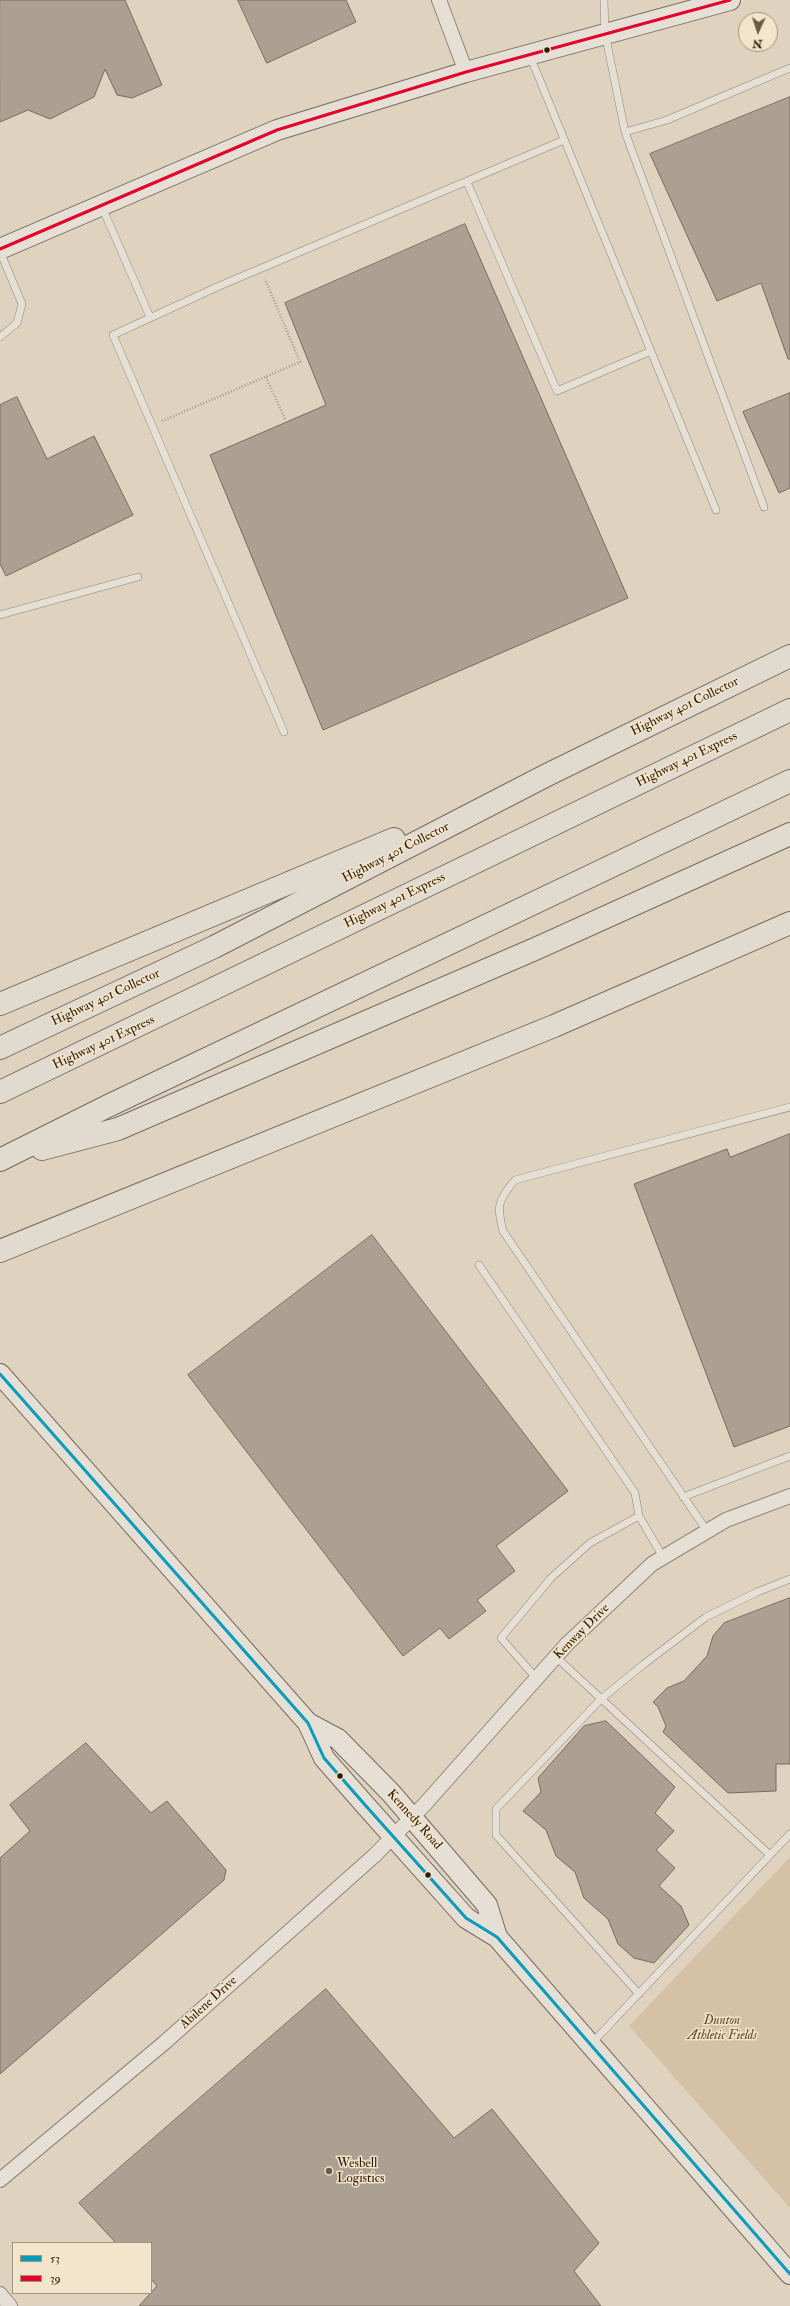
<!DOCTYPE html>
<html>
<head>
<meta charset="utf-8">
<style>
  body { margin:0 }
  #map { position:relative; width:790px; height:2306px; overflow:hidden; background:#dfd2be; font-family:"IM FELL Double Pica",serif }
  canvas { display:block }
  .legend { position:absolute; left:12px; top:2242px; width:140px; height:52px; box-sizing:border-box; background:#f3e4cc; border:1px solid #a4937c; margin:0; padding:5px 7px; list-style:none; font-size:12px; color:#2e1a03 }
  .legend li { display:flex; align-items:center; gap:8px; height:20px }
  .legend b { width:20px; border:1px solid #a4937c }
  .north { position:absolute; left:738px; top:12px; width:40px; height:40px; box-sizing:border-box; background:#f3e4cc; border:1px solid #a4937c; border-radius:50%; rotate:183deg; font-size:11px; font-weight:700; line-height:16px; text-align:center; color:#2e1a03 }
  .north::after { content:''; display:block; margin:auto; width:14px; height:18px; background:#6c5a44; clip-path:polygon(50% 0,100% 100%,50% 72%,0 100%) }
</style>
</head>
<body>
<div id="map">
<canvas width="790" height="2306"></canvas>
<ul class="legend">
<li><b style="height:5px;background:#059bba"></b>53</li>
<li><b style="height:5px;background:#e4002b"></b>39</li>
</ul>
<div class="north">N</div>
</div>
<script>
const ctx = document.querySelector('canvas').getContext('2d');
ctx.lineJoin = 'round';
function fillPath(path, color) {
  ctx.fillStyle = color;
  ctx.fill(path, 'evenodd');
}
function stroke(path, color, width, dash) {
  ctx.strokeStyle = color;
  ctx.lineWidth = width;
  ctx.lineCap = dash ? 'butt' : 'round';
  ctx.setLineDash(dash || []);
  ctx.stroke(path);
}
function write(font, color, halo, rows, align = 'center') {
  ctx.font = font + ' "IM FELL Double Pica",serif';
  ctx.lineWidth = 3;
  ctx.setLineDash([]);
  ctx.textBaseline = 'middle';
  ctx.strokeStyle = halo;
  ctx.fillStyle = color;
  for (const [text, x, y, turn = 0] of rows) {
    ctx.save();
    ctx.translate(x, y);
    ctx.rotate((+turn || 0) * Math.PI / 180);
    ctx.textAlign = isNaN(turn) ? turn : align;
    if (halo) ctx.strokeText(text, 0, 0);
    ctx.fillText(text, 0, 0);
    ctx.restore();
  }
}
fillPath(new Path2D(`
  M790,1857V2208L629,2026Z`), '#d5c2a6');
const building = new Path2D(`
  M0,0H125L162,85L132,98L117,95L105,69L94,97L50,119L28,110L0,122Z
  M238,0H346L356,22L267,63Z
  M790,97V359H788L761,283L717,301L650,154Z
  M465,224L628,598L323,730L210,455L326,405L285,303Z
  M790,393V488L779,493L743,412Z
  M17,397L47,459L94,436L133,515L6,576L0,564V405Z
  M790,1134V1426L734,1447L634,1184L727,1149L730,1157Z
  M372,1235L568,1491L496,1546L515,1571L477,1600L486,1611L449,1639L440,1628L403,1656L188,1375Z
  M790,1598V1764H776V1791L728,1793L663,1732L666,1726L658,1707L653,1702L667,1688L684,1681L707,1656L713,1636L724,1623Z
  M606,1721L675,1787L655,1813L674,1831L656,1850L675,1868L659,1886L681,1906L689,1925L654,1963L634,1958L618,1944L608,1919L584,1898L575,1872L556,1856L546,1830L523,1811L541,1792L538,1778L584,1726Z
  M86,1743L151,1813L167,1801L226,1870L224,1880L0,2074V1858L30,1831L10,1805Z
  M326,1989L454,2138L492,2109L599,2243L574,2271L601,2306H139L157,2286L151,2279V2243H116L79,2203Z`);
fillPath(building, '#aba092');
stroke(building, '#766c5f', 1);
const service = new Path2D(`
  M604,0L605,33L625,132
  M530,56L716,510
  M467,182L557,391L651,351
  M102,207L150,317
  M0,337L17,323L22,304L0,251
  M764,507L625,132L667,120L790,68
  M0,615L138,577
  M284,732L113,335L217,287L564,140
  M479,1265L635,1493L639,1516
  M683,1497L790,1456
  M707,1531L503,1231C497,1206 497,1201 515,1180L790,1107
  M556,1657L770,1855
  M537,1679L501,1638L551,1578L590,1543L639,1516L663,1557
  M639,1994L496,1835V1809L601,1699L644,1664L706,1617L757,1592L790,1579
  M592,2043L790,1834`);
const minor = new Path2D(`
  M439,0L466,72
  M0,2180L164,2043L375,1855L425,1804L567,1644L652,1564L726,1520L790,1496
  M0,2294L10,2306`);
const secondary = new Path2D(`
  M0,249L277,130L466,72L730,0
  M0,1374L308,1723L324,1758L366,1806L466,1918L497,1937L790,2274
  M308,1723L338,1739L391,1793L487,1905L497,1937`);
const motorway = new Path2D(`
  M0,1004L394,839
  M0,1048L214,947L547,775L790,656
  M0,1092L790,710
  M42,1149L118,1129L535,949L790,834
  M0,1160L110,1105L790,781
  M0,1251L554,1026L790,923`);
stroke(service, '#8f8678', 8);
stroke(minor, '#8f8678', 16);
stroke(secondary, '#766c5f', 22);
stroke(motorway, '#766c5f', 24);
stroke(new Path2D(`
  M266,377L285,419
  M162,421L300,362L265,279`), '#a29b91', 2.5, [1, 2]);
stroke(service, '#e5dfd5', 7);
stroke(minor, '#e5dfd5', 14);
stroke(secondary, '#e5dfd5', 20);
stroke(motorway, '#e1dace', 22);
stroke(new Path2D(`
  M0,1374L308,1723L324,1758L366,1806L466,1918L497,1937L790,2274`), '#059bba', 3);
stroke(new Path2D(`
  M0,249L277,130L466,72L730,0`), '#e4002b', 3);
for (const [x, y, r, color] of [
  [547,50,3.5,"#2e1a03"],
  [340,1776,3.5,"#2e1a03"],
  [428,1875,3.5,"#2e1a03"],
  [329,2171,4,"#6c5a44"]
]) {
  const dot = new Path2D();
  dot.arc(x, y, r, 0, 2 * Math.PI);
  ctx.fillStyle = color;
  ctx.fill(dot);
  stroke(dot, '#f3e4cc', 1.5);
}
write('13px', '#2e1a03', '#f3e4cc', [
  ["Highway 401 Collector",685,707,-26],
  ["Highway 401 Express",687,760,-26],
  ["Highway 401 Collector",396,853,-27],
  ["Highway 401 Express",395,901,-26],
  ["Highway 401 Collector",106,998,-25],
  ["Highway 401 Express",104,1043,-25],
  ["Kenway Drive",582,1632,-45],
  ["Kennedy Road",414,1820,48],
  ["Abilene Drive",209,2003,-42]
]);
write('italic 13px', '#5e482e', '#f3e4cc', [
  ["Dunton",722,2021],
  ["Athletic Fields",722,2036]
]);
write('13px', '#2e1a03', '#f3e4cc', [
  ["Wesbell",337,2164],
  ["Logistics",337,2179]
], 'left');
</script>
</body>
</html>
